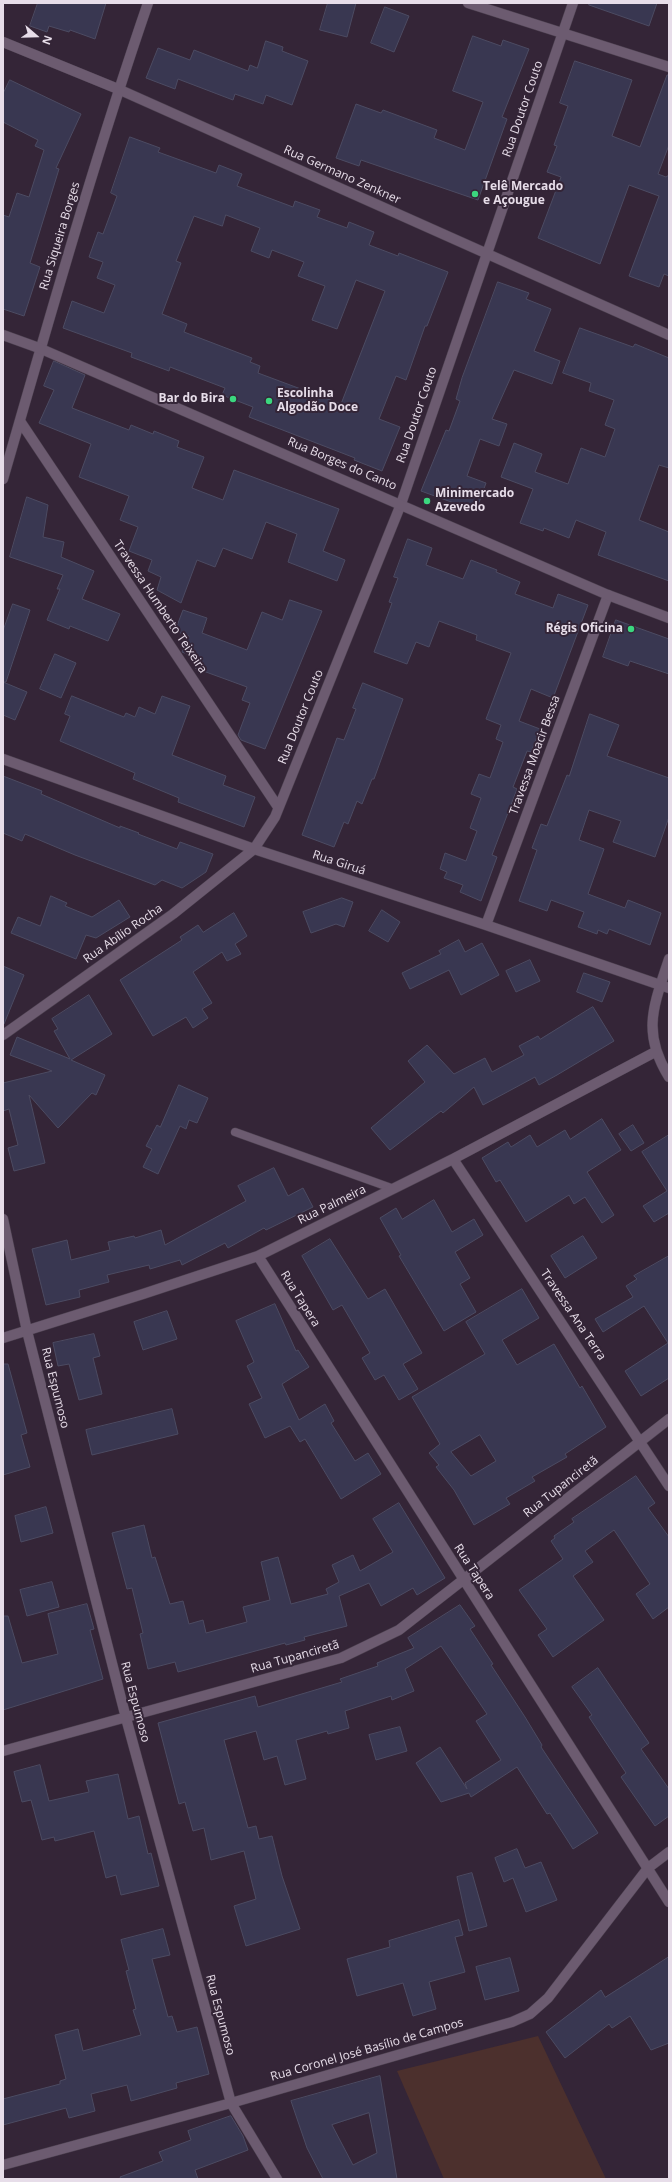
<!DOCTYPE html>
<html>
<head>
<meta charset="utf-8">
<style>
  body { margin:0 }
  #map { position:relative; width:672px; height:2182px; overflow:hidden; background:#342537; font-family:"Open Sans",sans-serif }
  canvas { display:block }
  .frame { position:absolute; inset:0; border:4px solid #e7dde9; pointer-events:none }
  .north { position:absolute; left:16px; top:16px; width:40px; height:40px; -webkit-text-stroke:3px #342537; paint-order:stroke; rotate:110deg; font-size:11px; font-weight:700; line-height:16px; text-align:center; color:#e7dde9 }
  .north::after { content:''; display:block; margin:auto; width:14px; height:18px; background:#e7dde9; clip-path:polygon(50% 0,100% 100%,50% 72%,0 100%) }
</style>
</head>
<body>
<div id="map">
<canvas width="672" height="2182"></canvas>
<div class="frame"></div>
<div class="north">N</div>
</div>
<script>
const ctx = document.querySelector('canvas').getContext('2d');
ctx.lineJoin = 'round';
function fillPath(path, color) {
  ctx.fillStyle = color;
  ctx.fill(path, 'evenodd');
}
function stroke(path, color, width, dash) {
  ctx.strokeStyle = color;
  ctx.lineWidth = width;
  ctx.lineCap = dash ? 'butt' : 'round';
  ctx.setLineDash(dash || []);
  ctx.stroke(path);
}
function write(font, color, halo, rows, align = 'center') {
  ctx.font = font + ' "Open Sans",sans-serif';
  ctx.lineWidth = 4;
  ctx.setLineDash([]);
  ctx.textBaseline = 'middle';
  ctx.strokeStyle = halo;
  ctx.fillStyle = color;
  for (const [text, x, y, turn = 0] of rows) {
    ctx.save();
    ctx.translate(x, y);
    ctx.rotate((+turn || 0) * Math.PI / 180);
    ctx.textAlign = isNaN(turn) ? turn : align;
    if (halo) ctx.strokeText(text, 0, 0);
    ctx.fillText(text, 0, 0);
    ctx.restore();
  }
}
fillPath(new Path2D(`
  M538,2036L606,2179H444L397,2071Z`), '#4c302d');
const building = new Path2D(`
  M38,3H106L95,39L70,30L69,32L49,26L47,32L30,26Z
  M328,3H356L347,37L320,30Z
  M590,3H657L649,26L589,5Z
  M385,7L409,16L394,52L371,43Z
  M473,36L501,46L503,40L529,49L502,117L507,119L478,200L361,160L359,166L336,158L356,104L381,113L383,110L437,130L434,138L465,150L483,102L453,91Z
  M266,41L283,47L282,51L308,61L292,105L266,95L263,104L235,94L233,100L178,79L175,89L146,78L158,48L190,60L194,50L248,71L250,65L257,68Z
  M575,61L632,80L612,136L640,147L667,75H669V145L658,174L666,177L669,175V276L664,274L659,287L629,276L659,196L629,185L600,264L538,238L561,177L547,172L557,146L554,145L568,106L560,103Z
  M10,80L81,114L56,168L59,169L30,263L40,267L24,316L3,309V215L9,217L17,193L29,197L44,150L35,146L38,140L3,122V94Z
  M130,137L160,148L158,152L216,173L219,165L242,174L237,186L293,207L295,201L320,210L317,217L347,228L349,222L374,232L369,245L398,256L399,253L448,272L427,326H425L406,380L396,376L379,419L400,427L382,471L354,460L355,458L249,417L253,407L222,395L225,388L170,367L169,371L131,357L132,353L63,328L72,301L104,313L115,285L97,278L103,262L89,257L98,232L103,234L117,196L111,193ZM226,215L260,228L251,251L269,258L272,250L304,262L298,276L325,286L312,320L337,329L356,280L385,291L341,404L258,373L260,366L250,362L252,358L184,332L187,324L162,314L181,263L176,261L194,216L222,226Z
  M498,282L529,293L526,299L551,309L534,351L560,361L552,384L514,370L492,419L507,424L499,446L480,439L467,476L486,483L476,511L421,491L446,430L449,431L460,401L456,399L462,378Z
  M580,328L633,347L635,344L669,358V468L659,465L639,520L669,532V581L598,555L606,532L576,520L569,538L544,528L543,531L520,523L533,489L501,477L514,443L542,454L535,472L568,484L581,448L605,457L615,429L605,425L614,400L589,391L591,383L563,373Z
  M54,361L85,375L72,408L129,430L131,425L153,434L154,431L179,441L177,447L204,457L192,488L223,500L234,470L339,509L323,551L345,560L337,581L288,562L297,534L266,522L252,559L223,548L215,567L197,560L181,603L157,590L161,577L148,571L152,560L129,551L138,527L120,520L129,496L79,477L91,444L39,423L54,390L44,386Z
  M27,497L48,505L43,537L64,542L61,557L94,571L82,599L120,614L108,641L70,626L69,629L47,620L60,589H57L63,575L10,557Z
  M408,539L432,548L426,565L463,579L471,560L497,570L496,572L520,582L515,594L553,608L558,594L588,605L553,698L531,689L519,721L540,729L531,752L527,751L513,787L517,789L492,855L497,857L481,901L460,892L463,885L444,878L447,872L440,869L445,853L466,861L477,831L470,828L481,798L471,794L479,774L490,778L503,742L496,739L501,725L486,719L511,653L476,640L477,635L439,621L429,647L416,642L407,664L374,652L392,603L389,602L398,578L394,577Z
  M290,600L322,611L265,749L241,740L238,735L250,703L242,700L247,687L195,668L199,659L182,652L189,636L175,631L183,610L207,618L202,633L247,650L262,612L282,620Z
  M13,604L30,610L6,682H3V631Z
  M616,620L669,639V674L630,661L628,666L603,657Z
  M55,654L76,663L61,698L40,689Z
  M3,682L27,692L15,720L3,715Z
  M363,683L403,699L374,779H372L362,804L357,801L348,824L344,822L334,847L302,835L337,738L344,740L356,709L353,708Z
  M72,696L124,717L126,713L135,717L139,707L155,714L162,696L190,706L172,755L226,776L223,785L255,797L244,827L178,802L179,798L133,779L135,773L60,741L70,716L65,714Z
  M590,714L619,725L607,756L669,778V817L655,857L613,842L621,821L589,810L579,840L604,849L588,894L625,908L628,900L661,913L650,945L609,929L607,934L598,930L597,934L578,927L584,912L551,900L547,911L519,901L537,850L532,848L541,824L547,826L567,775L569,776Z
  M3,776L42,791L41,794L120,828V826L139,833L138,834L177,849L180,842L213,854L206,872L182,888L162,880L155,885L75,855L25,834L22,841L3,833Z
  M51,896L67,903L65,906L92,917L119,900L130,917L96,938L86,935L76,959L11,933L18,917L40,926Z
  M342,898L353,902L344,927L336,924L311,933L303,912Z
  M382,910L400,922L388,942L369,931Z
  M234,913L247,936L235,944L241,954L227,961L222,952L193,972L212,1003L202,1009L208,1018L193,1028L186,1017L153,1036L120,980L182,940L180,937L198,925L203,932Z
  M459,940L465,952L482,943L499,975L461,995L449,970L410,989L402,973L441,954L439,951Z
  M530,960L540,981L516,992L506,971Z
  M3,966L24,975L4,1024H3Z
  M584,973L610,982L602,1002L577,992Z
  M89,995L112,1034L71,1060L105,1075L96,1095L92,1093L58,1128L29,1095L45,1163L14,1171L8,1148L18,1145L9,1109L3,1111V1083L52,1071L10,1055L17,1037L70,1059L54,1031L58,1029L52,1019Z
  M593,1007L614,1041L557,1075L539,1085L535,1077L483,1105L474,1087L443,1113L441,1111L390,1150L371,1128L425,1082L408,1061L427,1045L454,1074L485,1058L492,1072L524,1055L519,1046L538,1036L540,1039Z
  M179,1085L208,1098L197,1123L189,1120L186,1129L180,1126L158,1174L143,1167L152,1149L146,1146L157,1125L160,1127Z
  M602,1119L621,1150L587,1172L614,1215L602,1223L585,1197L574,1204L569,1195L526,1222L500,1180L496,1182L482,1158L508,1142L511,1147L530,1135L537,1147L565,1130L570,1139Z
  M633,1125L644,1143L631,1151L619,1134Z
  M669,1135V1213L654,1222L643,1206L667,1191L642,1152Z
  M274,1168L288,1196L303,1188L313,1207L266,1230L264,1228L228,1248L225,1243L182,1265L180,1260L150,1269L149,1265L107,1275L109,1282L79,1290L80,1297L46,1305L32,1249L67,1240L71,1260L110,1250L108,1242L134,1236L135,1238L161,1230L165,1245L246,1201L238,1186Z
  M434,1200L452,1232L474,1219L483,1235L455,1252L470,1278L460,1284L476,1312L444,1331L399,1256L401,1255L380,1218L396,1208L402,1219Z
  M583,1236L597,1258L565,1278L551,1256Z
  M330,1239L368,1299L385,1289L422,1353L403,1364L418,1389L399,1400L384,1375L375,1380L362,1358L370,1353L342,1305L333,1310L302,1256Z
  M669,1256V1378L641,1396L625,1371L668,1343L644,1306L603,1332L595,1319L633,1297L626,1286L637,1279L634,1276Z
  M522,1289L539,1318L502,1340L517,1365L554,1344L580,1388L582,1386L606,1427L565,1454L567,1457L532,1477L535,1481L506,1498L510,1504L474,1525L454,1490L436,1467L439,1465L429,1453L440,1444L412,1397L485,1354L466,1322ZM480,1435L496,1461L471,1476L451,1452Z
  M275,1304L296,1351L298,1350L309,1367L282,1384L299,1420L325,1404L334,1421L331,1423L355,1461L368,1453L381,1474L341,1499L305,1439L300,1442L290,1426L265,1438L249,1404L262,1398L247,1366L254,1362L236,1321Z
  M167,1311L177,1339L143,1350L134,1322Z
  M94,1334L100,1356L93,1358L102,1394L79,1400L69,1364L58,1366L53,1343Z
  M3,1364H8L27,1433L21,1435L30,1467L3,1475Z
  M172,1409L178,1434L92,1455L86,1430Z
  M636,1476L655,1503L648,1508L669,1537V1607L653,1619L636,1594L650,1584L614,1530L585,1551L593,1562L573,1576L604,1620L553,1657L538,1635L547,1629L519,1590L563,1559L551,1541L555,1538L554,1536L574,1522L572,1519Z
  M399,1503L445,1578L417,1595L413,1588L381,1606L369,1583L339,1596L347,1626L304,1637L305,1640L286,1645L285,1643L178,1672L175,1662L148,1669L140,1634L143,1633L132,1588L127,1589L112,1533L144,1525L152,1558L155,1557L170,1604L183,1601L189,1624L203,1620L206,1633L247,1622L243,1607L270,1600L261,1562L278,1557L291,1604L328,1594L326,1589L339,1582L332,1565L353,1555L360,1571L393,1552L373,1519Z
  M46,1507L53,1533L21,1542L15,1516Z
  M52,1582L59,1607L27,1616L20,1590Z
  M87,1604L94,1629L90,1630L103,1679L3,1710V1616H8L22,1663L58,1654L48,1614Z
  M460,1605L475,1626L470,1629L493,1664L491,1665L525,1717L542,1745L541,1747L598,1833L573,1849L550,1813L547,1814L517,1767L471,1797L469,1793L441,1802L416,1763L440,1747L467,1789L465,1783L501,1760L476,1721L487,1714L441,1646L405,1669L414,1691L392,1700L391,1696L345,1711L349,1728L328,1734L327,1731L296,1740L306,1779L285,1785L277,1756L264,1760L256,1731L224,1740L248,1828L256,1826L259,1839L272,1836L282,1876L300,1929L246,1946L234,1906L256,1899L244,1851L211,1860L204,1828L193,1831L185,1802L179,1804L158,1723L255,1696L258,1707L342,1682L340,1679L378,1666L377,1663L414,1648L408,1638Z
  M598,1668L649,1743L641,1749L669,1789V1816L655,1826L621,1777L626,1773L589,1717L592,1715L572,1687Z
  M400,1727L407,1751L376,1760L369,1735Z
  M40,1765L49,1801L89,1792L86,1781L118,1774L128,1819L139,1816L148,1854L151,1853L159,1886L121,1895L116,1875L106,1878L94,1831L55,1841L54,1837L42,1840L31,1800L22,1802L14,1772Z
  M517,1849L525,1868L541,1862L557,1900L526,1912L513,1878L504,1882L495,1858Z
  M472,1873L487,1926L469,1931L457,1877Z
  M459,1920L463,1935L455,1937L465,1972L429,1982L436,2009L413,2016L403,1983L357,1996L347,1959L390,1947L389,1941Z
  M163,1929L170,1955L152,1959L168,2017L172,2016L177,2032L197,2027L209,2074L176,2083L177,2088L131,2101L127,2085L91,2094L95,2111L69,2118L66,2108L3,2125V2099L60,2084V2081L66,2079L55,2035L78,2029L83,2051L141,2035L133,2010L136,2009L126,1971L129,1970L121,1940Z
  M669,1957V2043L651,2050L630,2016L612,2028L609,2024L565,2058L546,2032L601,1990L605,1997Z
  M510,1958L519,1991L485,2000L476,1967Z
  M380,2076L397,2179H323L307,2148L291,2101ZM369,2113L377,2153L353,2165L332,2125Z
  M231,2116L243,2136L248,2150L195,2170L198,2179H121L120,2177L163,2161L159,2152L191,2140L188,2131Z`);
fillPath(building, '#393751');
stroke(building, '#4c4b62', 1);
const lane = new Path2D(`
  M235,1132L394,1189`);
const street = new Path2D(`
  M468,3L669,67
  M3,42L118,89L669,335
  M20,421L278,807
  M3,479C49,320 94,160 148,3
  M3,759L254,849L486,925L669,988
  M486,925L608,595
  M669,959C654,1005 641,1032 669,1077
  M3,1035L173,914L254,849L275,817L401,504L573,3
  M453,1159L669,1486
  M3,1219L27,1331L126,1718L231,2103L277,2179
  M258,1256L669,1902
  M3,1338L143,1294L258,1256L453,1159L655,1052
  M3,1751L341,1658L399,1630L669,1419
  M3,2165L231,2103L512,2022L530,2014L548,1998L648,1868L669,1852`);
const secondary = new Path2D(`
  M3,335L39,348L608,595L669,618`);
stroke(lane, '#4c404f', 9);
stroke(street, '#4c404f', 11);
stroke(secondary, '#4c404f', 11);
stroke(lane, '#6c5b70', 8);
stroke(street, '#6c5b70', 10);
stroke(secondary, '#6c5b70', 10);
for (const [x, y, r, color] of [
  [475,194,4,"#3bd77f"],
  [233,399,4,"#3bd77f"],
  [269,401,4,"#3bd77f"],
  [427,501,4,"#3bd77f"],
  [631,629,4,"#3bd77f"]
]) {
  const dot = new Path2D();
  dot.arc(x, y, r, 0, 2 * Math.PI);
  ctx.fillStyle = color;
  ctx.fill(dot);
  stroke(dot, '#342537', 1.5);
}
write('12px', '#e7dde9', '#342537', [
  ["Rua Doutor Couto",523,109,-71],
  ["Rua Germano Zenkner",342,175,24],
  ["Rua Siqueira Borges",60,236,-73],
  ["Rua Doutor Couto",417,415,-71],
  ["Rua Borges do Canto",342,464,23],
  ["Travessa Humberto Teixeira",160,607,56],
  ["Rua Doutor Couto",301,717,-68],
  ["Travessa Moacir Bessa",535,755,-70],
  ["Rua Giruá",339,863,18],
  ["Rua Abílio Rocha",123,934,-35],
  ["Rua Palmeira",332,1205,-26],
  ["Rua Tapera",300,1299,58],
  ["Travessa Ana Terra",573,1315,56],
  ["Rua Espumoso",55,1388,76],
  ["Rua Tupanciretã",561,1487,-38],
  ["Rua Tapera",474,1572,57],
  ["Rua Tupanciretã",295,1657,-16],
  ["Rua Espumoso",135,1702,75],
  ["Rua Espumoso",220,2015,75],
  ["Rua Coronel José Basílio de Campos",367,2050,-16]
]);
write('bold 12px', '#e7dde9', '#342537', [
  ["Telê Mercado",483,187],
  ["e Açougue",483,201],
  ["Escolinha",277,394],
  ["Algodão Doce",277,408],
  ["Bar do Bira",225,399,"right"],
  ["Minimercado",435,494],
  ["Azevedo",435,508],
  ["Régis Oficina",623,629,"right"]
], 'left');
</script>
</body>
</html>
